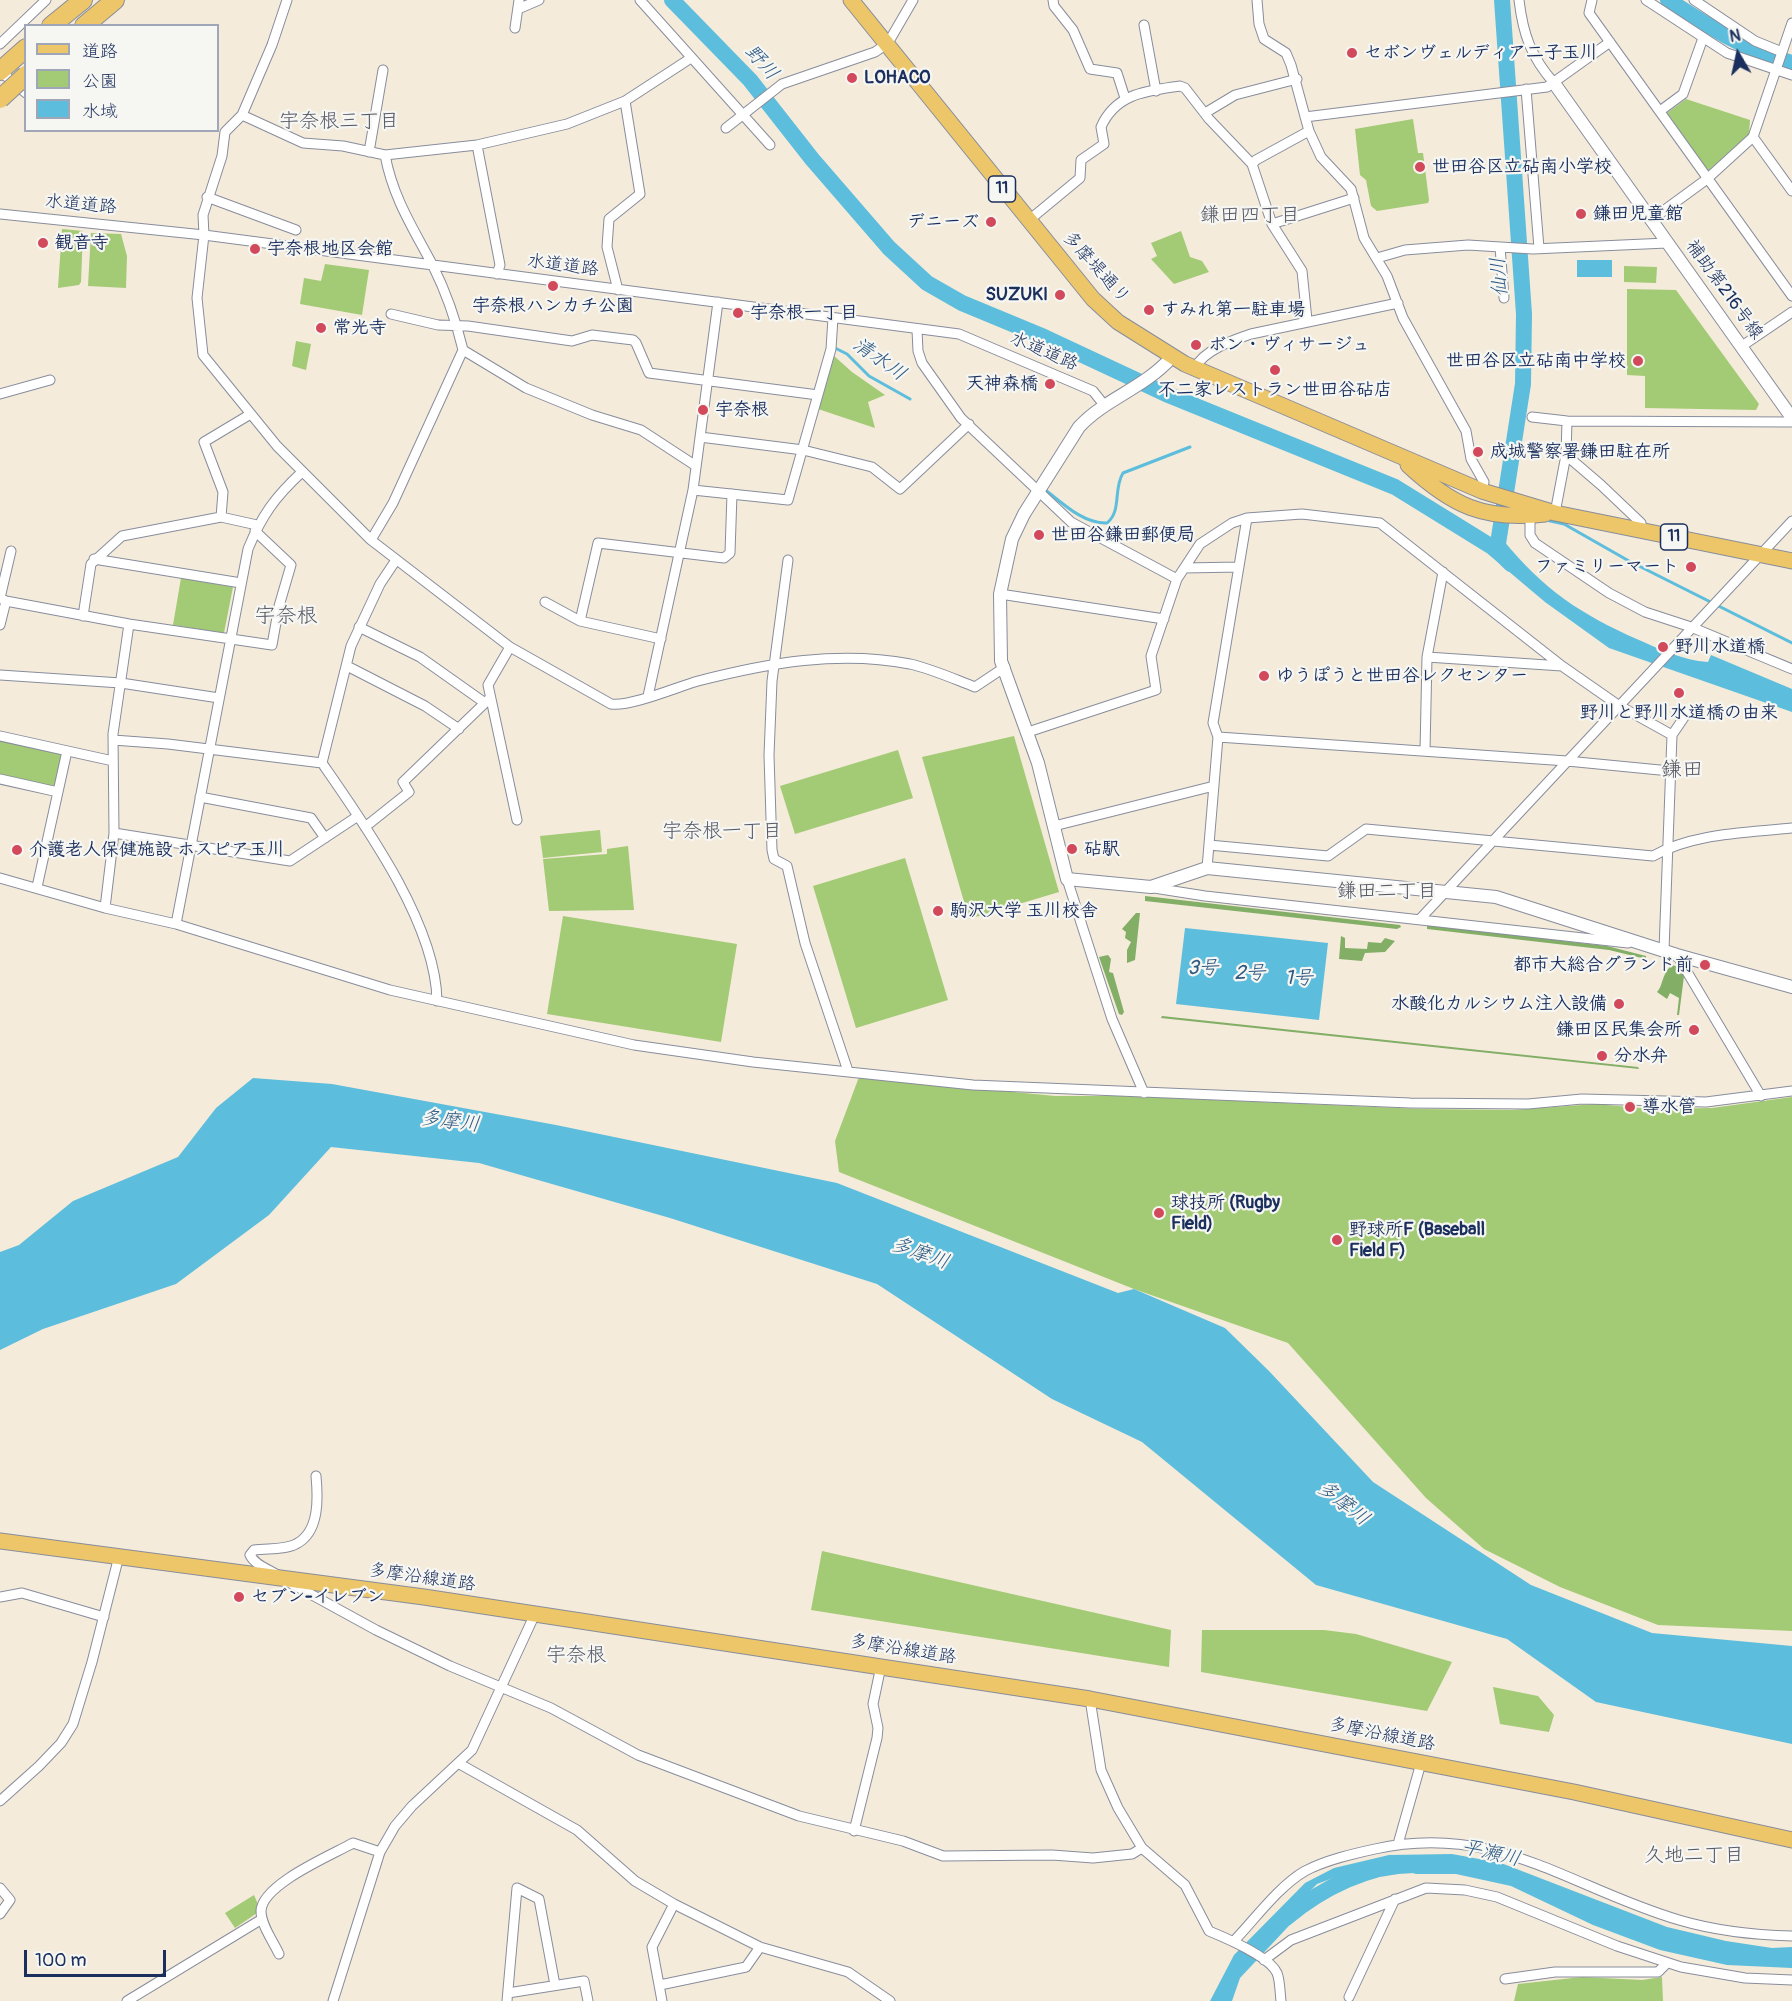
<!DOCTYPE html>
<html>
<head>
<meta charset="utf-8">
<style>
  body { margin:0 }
  #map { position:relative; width:1792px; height:2001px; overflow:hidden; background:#f4ebdb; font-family:Pangolin,"Klee One",sans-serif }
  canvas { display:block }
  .legend { position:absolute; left:24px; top:24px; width:195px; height:108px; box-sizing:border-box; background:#f6f6f2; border:2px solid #9ea6b7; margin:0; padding:8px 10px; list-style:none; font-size:18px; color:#1b2f5e }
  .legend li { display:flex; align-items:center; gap:12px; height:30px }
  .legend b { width:30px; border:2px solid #9ea6b7 }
  .north { position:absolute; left:1708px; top:24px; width:60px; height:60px; -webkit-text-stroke:4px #f6f6f2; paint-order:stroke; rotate:351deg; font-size:16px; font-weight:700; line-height:24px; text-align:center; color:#1b2f5e }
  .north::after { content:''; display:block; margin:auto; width:21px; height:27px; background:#1b2f5e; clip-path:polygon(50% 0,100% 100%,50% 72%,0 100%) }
  .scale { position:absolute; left:24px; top:1950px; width:142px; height:27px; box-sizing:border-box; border:3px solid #1b2f5e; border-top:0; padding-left:8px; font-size:18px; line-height:21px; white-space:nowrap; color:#1b2f5e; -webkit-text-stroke:4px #f6f6f2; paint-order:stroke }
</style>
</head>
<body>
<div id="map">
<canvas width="1792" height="2001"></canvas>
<ul class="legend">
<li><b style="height:8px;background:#ecc669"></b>道路</li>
<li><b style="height:16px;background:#a3ca75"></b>公園</li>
<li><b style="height:16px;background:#5dbddc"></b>水域</li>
</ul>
<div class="north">N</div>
<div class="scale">100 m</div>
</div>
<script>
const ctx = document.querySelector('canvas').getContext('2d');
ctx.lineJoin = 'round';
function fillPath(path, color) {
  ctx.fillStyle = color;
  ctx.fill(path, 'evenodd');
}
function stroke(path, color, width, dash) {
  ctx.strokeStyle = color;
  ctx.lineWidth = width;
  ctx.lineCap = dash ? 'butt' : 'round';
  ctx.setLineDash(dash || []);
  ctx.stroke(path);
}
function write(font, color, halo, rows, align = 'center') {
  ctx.font = font + ' Pangolin,"Klee One",sans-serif';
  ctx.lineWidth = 4.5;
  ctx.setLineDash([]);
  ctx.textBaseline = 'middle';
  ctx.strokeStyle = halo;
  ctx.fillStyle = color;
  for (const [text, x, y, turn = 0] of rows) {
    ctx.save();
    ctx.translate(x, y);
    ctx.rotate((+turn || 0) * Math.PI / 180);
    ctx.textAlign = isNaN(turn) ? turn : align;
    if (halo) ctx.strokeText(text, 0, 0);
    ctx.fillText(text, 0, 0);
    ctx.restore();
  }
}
fillPath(new Path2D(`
  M1686,99L1750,120L1749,134L1708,171L1667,113Z
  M1413,119L1418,153H1423L1429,200L1428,203L1377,211L1371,206L1366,180L1360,175L1355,129Z
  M62,229L83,231L81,282L79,285L58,288Z
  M1181,231L1190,257L1202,261L1209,272L1174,284L1151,259L1157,256L1151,243Z
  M91,233L121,234L127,256L126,288L88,286Z
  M325,264L369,270L362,315L300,304L304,278L321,281Z
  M1624,266L1657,267L1656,283L1624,282Z
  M1627,289L1676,290L1759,404L1756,410L1645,408V376L1627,375Z
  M296,341L311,344L306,370L292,366Z
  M833,355L852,372L885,395L868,402L875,428L818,409Z
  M181,578L233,587L224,633L173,625Z
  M1014,736L1059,892L969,919L922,757Z
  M0,739L59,753L62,757L56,784L51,787L0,775Z
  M898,750L913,798L795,834L780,786Z
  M600,830L602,852L543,858L540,836Z
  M628,846L634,910L549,911L543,859L607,854V849Z
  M905,858L948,1000L856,1028L813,886Z
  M563,916L737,944L721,1042L547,1014Z
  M859,1077L1055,1096H1122L1422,1109L1512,1110L1596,1104L1651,1109L1712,1108L1792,1097V1631L1658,1625L1560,1587L1484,1549L1426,1498L1288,1343L1134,1289L839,1172L835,1141Z
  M822,1551L1171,1630L1169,1667L811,1610Z
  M1202,1630H1324L1356,1634L1452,1662L1427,1711L1201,1672Z
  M1493,1687L1538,1696L1554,1715L1549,1732L1500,1724Z
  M254,1895L257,1902V1913L235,1928L225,1913Z
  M1582,1977L1642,1980L1662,1977L1663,2001H1514L1518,1984Z`), '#a3ca75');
fillPath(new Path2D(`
  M1145,896L1400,925L1401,927L1397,929L1145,901Z
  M1136,913H1140L1135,960L1127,963V950L1131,942L1125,938L1126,932L1122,929Z
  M1427,925L1607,946L1646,956V959L1609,950L1427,929Z
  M1341,936L1345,938V948L1367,949L1368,942L1381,943L1385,938L1395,941L1385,952L1365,953L1362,961L1339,959Z
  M1108,955L1111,959L1109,972L1113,973L1124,1012L1122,1015L1119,1014L1099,957Z
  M1672,965L1679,967L1684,976L1679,1015H1677L1679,998L1670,993L1667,999L1657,992C1663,986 1662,973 1672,965Z
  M1162,1016L1638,1067L1639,1069L1161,1018Z`), '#82ae66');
fillPath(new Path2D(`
  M1577,260H1612V277H1577Z
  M1503,540C1544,590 1580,614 1639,640C1662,650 1682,660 1708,662L1711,655L1792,689V712L1609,648L1545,602L1488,554Z
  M1185,928L1328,943L1319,1020L1176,1004Z
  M253,1078L332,1084L556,1125L837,1183L1118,1293L1134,1289L1225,1328L1269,1371L1373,1482L1531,1585L1652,1633L1792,1646V1744L1596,1702L1507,1639L1316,1585L1142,1442L1052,1399L877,1284L670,1218L479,1163L331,1147L269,1215L176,1284L43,1329L0,1350V1252L19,1245L73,1201L178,1157L216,1108Z
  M1452,1854L1501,1863L1667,1927L1726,1941L1772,1948L1792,1947V1968L1727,1965L1660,1950L1593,1925L1511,1886L1456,1874H1416L1387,1866L1344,1874L1317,1884L1306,1895L1300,1914L1240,1978L1232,2001H1210L1234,1955L1305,1883L1334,1868L1389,1855Z`), '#5dbddc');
stroke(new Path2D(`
  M833,347L847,354L869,376L910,399
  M1043,488C1061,502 1083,524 1107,523C1122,511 1113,489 1123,473L1190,447
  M1546,520L1564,524L1629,561L1792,643`), '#5dbddc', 3);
stroke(new Path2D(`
  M672,0L750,80L812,159L889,248L927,283L962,303L1044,337L1166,394L1395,487L1497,550L1511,564
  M1668,0C1708,26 1745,50 1792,63
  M1497,550L1523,384L1524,314L1502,0
  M1286,1918C1322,1888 1369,1864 1417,1865`), '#5dbddc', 16);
const minor = new Path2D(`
  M287,0L272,45L242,115L225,132L222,156L203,215L204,235L197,298L203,355L277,446L371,540L510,647L611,704C630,707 677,687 698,681C768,663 839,650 910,664C932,669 954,679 975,687L1005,667
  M640,0L770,145
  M1053,0L1054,6L1073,30L1090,69L1117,73L1125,98
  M1257,0L1259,24L1264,39L1286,53L1291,65L1309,131L1321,157L1351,189L1364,238L1387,276L1403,318L1466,431L1471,459L1484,482L1482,491
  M1519,0C1523,34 1531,57 1554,83
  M1592,0L1589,13L1792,296
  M1646,0L1727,53L1792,75
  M1694,0L1755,41L1782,52
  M518,9L539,0
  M1144,25L1156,91
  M515,28L519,0
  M0,44L46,0
  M0,71L26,93
  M1526,89L1539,248
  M1660,111L1683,94L1703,38
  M1205,113L1235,95L1297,79
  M242,115L303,143L343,146L385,155L477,145L567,124L625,101L691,58
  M1305,117L1547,87L1610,42
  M726,128L782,84L875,52L888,43L913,0
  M1753,137L1792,191
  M477,145L500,265L497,274
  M369,152L383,70
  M385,155C393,198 413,228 433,266C446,292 456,321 463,350L526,388L592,415L641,430L696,466
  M1252,164L1256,160L1309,131
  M207,197L296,230
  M0,214L204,235L959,334L1093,391L1105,406
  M1651,220L1707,179L1753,137L1792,23
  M1028,221L1080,178L1081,160L1104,144L1101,127C1116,93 1147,91 1180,86L1185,88L1209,119L1252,164L1272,224L1302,271L1307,320
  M1272,224L1354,198
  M1500,247L1504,298
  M1377,258L1405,250L1468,245L1533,249L1667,243
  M618,290L607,247L609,219L640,194L625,101
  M391,314L438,325L468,326L572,341L592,335L633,340L636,343L649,373L818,395
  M917,330L918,351L922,363L961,418L1071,522L1177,579
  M1742,346L1792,312
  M1195,368C1204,350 1233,340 1251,334L1398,303
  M0,394L50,380
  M1532,417L1567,421L1792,422
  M700,437L803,450L872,467L900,489L969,424
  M1566,455L1601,485L1641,523L1640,530
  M693,490L788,500L831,349L833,318
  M1555,513L1566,455L1567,421
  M1530,516V535L1535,543L1609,593L1645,612L1691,627L1792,669
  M221,517L223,492L204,442L249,415
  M371,540L393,503L463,350
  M11,551L0,598L6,601L129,624L272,645L279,606L291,565L255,531
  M94,559L241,583
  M788,560L772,681L769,755L772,850L774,859L787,866L805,943L848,1071
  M1184,568L1239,567
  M1000,594L1164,619
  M545,602L580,621L661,639
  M83,616L91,564L122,536L221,517L257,525
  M580,621L598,543L724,558L730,553L732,494
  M0,625L6,601
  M359,627L420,657L485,703
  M510,647L488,685L517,820
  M1427,657L1562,666
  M347,666L425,706L459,729
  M0,675L121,683L219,698
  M648,696L693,490L718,302
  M1028,732L1156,690L1151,656L1177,579L1200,544L1232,523L1247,518L1302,514L1380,523L1562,666L1618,705L1672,735
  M0,736L113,761
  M1218,737L1567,761L1670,771
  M113,740L168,744L322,763C365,825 436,924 437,1001
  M1425,751L1427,657L1443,572
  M322,763L351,646L380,584L396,560
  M0,779L58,792
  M200,797L311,818L325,838
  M1054,826L1214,786
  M365,827L409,792L403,782L489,699
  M114,833L290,861L358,816
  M1209,845L1328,856L1366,829L1653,856C1692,833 1747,833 1792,828
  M1207,868L1218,737L1213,723L1247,518
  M0,878L105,908L176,924L390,990L634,1045L753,1062L973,1085L1410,1103L1528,1104L1582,1099L1706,1102L1792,1091
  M1067,879L1112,1019L1144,1093
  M37,887L67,751
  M1154,888L1205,896L1628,943
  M105,908L114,833L113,734L129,624
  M1420,919L1792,521
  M176,924L248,549C262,515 275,497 302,472
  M1664,950L1672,735L1687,713
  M1677,955L1761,1096
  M316,1476C318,1497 320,1532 296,1544C285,1550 267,1548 254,1550L250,1555C256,1567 273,1570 283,1579L376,1630L450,1666L551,1708L638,1755L799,1816L903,1841L943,1856L1052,1855L1093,1858L1132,1854L1142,1848
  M0,1597L22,1593L104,1617
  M1090,1699L1101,1770L1118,1808L1142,1848L1185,1885L1209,1931C1226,1938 1270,1957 1277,1973C1280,1980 1280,1993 1281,2001
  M458,1763L577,1830L635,1881L674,1904L760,1947L848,1972L890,2001
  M0,1801L39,1766L61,1743L73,1724L92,1662L119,1556
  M854,1831L877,1738L878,1728L873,1704L881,1666
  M1398,1844L1421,1763
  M0,1888L10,1900L0,1914
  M1234,1941C1255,1919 1279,1886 1305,1871C1326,1860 1352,1854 1375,1849C1497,1822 1570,1888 1679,1920C1716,1931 1754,1935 1792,1936
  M279,1954C273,1941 261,1925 261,1911C262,1884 332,1855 353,1843L380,1852
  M1264,1960L1291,1940L1426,1888L1465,1890L1497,1897L1617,1946L1681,1967L1745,1978L1792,1980
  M1505,1979L1555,1972H1658L1667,1963
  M660,1985L746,1967L760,1947
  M508,1993L584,1981L588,2001
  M1349,1997L1395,1899
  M127,2001L262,1919
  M333,2001L380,1852L395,1826L412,1806L472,1750L535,1614
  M507,2001L517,1888L539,1899L555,1985
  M662,2001L652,1947L674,1904`);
const tertiary = new Path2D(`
  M1554,83L1792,418
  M1172,357C1143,389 1106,398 1079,427L1024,514L1012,539L1000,594L1001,661L1038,763L1067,879L1151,887L1207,868L1496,897L1677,955L1792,987`);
const primary = new Path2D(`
  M851,0L1093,299L1118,322L1185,364L1482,491L1555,513L1792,561
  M1408,465C1452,506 1485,521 1545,514
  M0,1541L424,1597L1090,1699L1574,1792L1792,1840`);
const motorway = new Path2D(`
  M51,26L83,0
  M84,26L115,0
  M0,71L26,48`);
stroke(minor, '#888d9c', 11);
stroke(tertiary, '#888d9c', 14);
stroke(primary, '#888d9c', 17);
stroke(motorway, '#888d9c', 20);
stroke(minor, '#fff', 9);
stroke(tertiary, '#fff', 12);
stroke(primary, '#ecc669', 15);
stroke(motorway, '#ecc669', 18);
const motorwayBridge = new Path2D(`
  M0,99L26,75`);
stroke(motorwayBridge, '#888d9c', 20, []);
stroke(motorwayBridge, '#ecc669', 18);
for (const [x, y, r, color] of [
  [1352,53,6,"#d1495b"],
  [852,78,6,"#d1495b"],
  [1420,167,6,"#d1495b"],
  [1581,214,6,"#d1495b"],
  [991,222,6,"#d1495b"],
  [43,243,6,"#d1495b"],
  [255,249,6,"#d1495b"],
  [553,286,6,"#d1495b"],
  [1060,295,6,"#d1495b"],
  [1149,310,6,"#d1495b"],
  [738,313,6,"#d1495b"],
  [321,328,6,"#d1495b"],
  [1196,345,6,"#d1495b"],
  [1638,361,6,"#d1495b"],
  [1275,370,6,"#d1495b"],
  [1050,384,6,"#d1495b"],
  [703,410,6,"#d1495b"],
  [1478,452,6,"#d1495b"],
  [1039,535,6,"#d1495b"],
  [1691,567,6,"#d1495b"],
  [1663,647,6,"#d1495b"],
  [1264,676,6,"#d1495b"],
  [1679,693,6,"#d1495b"],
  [1072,849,6,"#d1495b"],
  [17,850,6,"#d1495b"],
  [938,911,6,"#d1495b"],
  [1705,965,6,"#d1495b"],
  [1619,1004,6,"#d1495b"],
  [1694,1030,6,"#d1495b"],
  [1602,1056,6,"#d1495b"],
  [1630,1107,6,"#d1495b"],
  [1159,1213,6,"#d1495b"],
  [1337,1240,6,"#d1495b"],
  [239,1597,6,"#d1495b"]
]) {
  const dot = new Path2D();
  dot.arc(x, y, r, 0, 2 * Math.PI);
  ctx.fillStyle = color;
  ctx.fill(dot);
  stroke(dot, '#f6f6f2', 2);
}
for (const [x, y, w] of [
  [1002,189,27],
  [1674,537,27]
]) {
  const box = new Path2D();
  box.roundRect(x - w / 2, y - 13, w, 26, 4.5);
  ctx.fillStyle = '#f6f6f2';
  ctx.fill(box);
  stroke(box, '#1b2f5e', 1.5);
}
write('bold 16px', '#1b2f5e', null, [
  ["11",1002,189],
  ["11",1674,537]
]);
write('bold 18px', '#1b2f5e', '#f6f6f2', [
  ["セボンヴェルディア二子玉川",1364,53],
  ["LOHACO",864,78],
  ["世田谷区立砧南小学校",1432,167],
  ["鎌田児童館",1593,214],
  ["デニーズ",979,222,"right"],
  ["観音寺",55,243],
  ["宇奈根地区会館",267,249],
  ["SUZUKI",1048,295,"right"],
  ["宇奈根ハンカチ公園",553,306,"center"],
  ["すみれ第一駐車場",1161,310],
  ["宇奈根一丁目",750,313],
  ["常光寺",333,328],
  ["ボン・ヴィサージュ",1208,345],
  ["世田谷区立砧南中学校",1626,361,"right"],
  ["天神森橋",1038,384,"right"],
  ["不二家レストラン世田谷砧店",1275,390,"center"],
  ["宇奈根",715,410],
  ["成城警察署鎌田駐在所",1490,452],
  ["世田谷鎌田郵便局",1051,535],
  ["ファミリーマート",1679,567,"right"],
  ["野川水道橋",1675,647],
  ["ゆうぽうと世田谷レクセンター",1276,676],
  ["野川と野川水道橋の由来",1679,713,"center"],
  ["砧駅",1084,849],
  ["介護老人保健施設 ホスピア玉川",29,850],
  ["駒沢大学 玉川校舎",950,911],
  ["都市大総合グランド前",1693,965,"right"],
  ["水酸化カルシウム注入設備",1607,1004,"right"],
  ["鎌田区民集会所",1682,1030,"right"],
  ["分水弁",1614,1056],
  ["導水管",1642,1107],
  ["球技所 (Rugby",1171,1203],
  ["Field)",1171,1224],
  ["野球所F (Baseball",1349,1230],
  ["Field F)",1349,1251],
  ["セブン-イレブン",251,1597]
], 'left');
write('18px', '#1b2f5e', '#f6f6f2', [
  ["水道道路",81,205,5],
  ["水道道路",563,266,7],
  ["多摩堤通り",1096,268,48],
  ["補助第216号線",1724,290,54],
  ["水道道路",1044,352,23],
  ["多摩沿線道路",422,1578,8],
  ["多摩沿線道路",903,1650,9],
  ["多摩沿線道路",1382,1735,11]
]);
write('italic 20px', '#2f5a84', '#f6f6f2', [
  ["野川",761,63,48],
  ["仙川",1500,277,-94],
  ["清水川",879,360,35],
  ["3号",1203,969],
  ["2号",1250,974],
  ["1号",1299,979],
  ["多摩川",450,1122,7],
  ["多摩川",920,1254,20],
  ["多摩川",1343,1504,38],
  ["平瀬川",1491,1854,13]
]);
write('20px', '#565765', '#f6f6f2', [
  ["宇奈根三丁目",339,122],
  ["鎌田四丁目",1250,216],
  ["宇奈根一丁目",722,832],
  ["鎌田二丁目",1387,892],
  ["宇奈根",576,1656],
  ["久地二丁目",1694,1856]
]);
write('21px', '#565765', '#f6f6f2', [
  ["宇奈根",286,617],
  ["鎌田",1682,771]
]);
</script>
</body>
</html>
